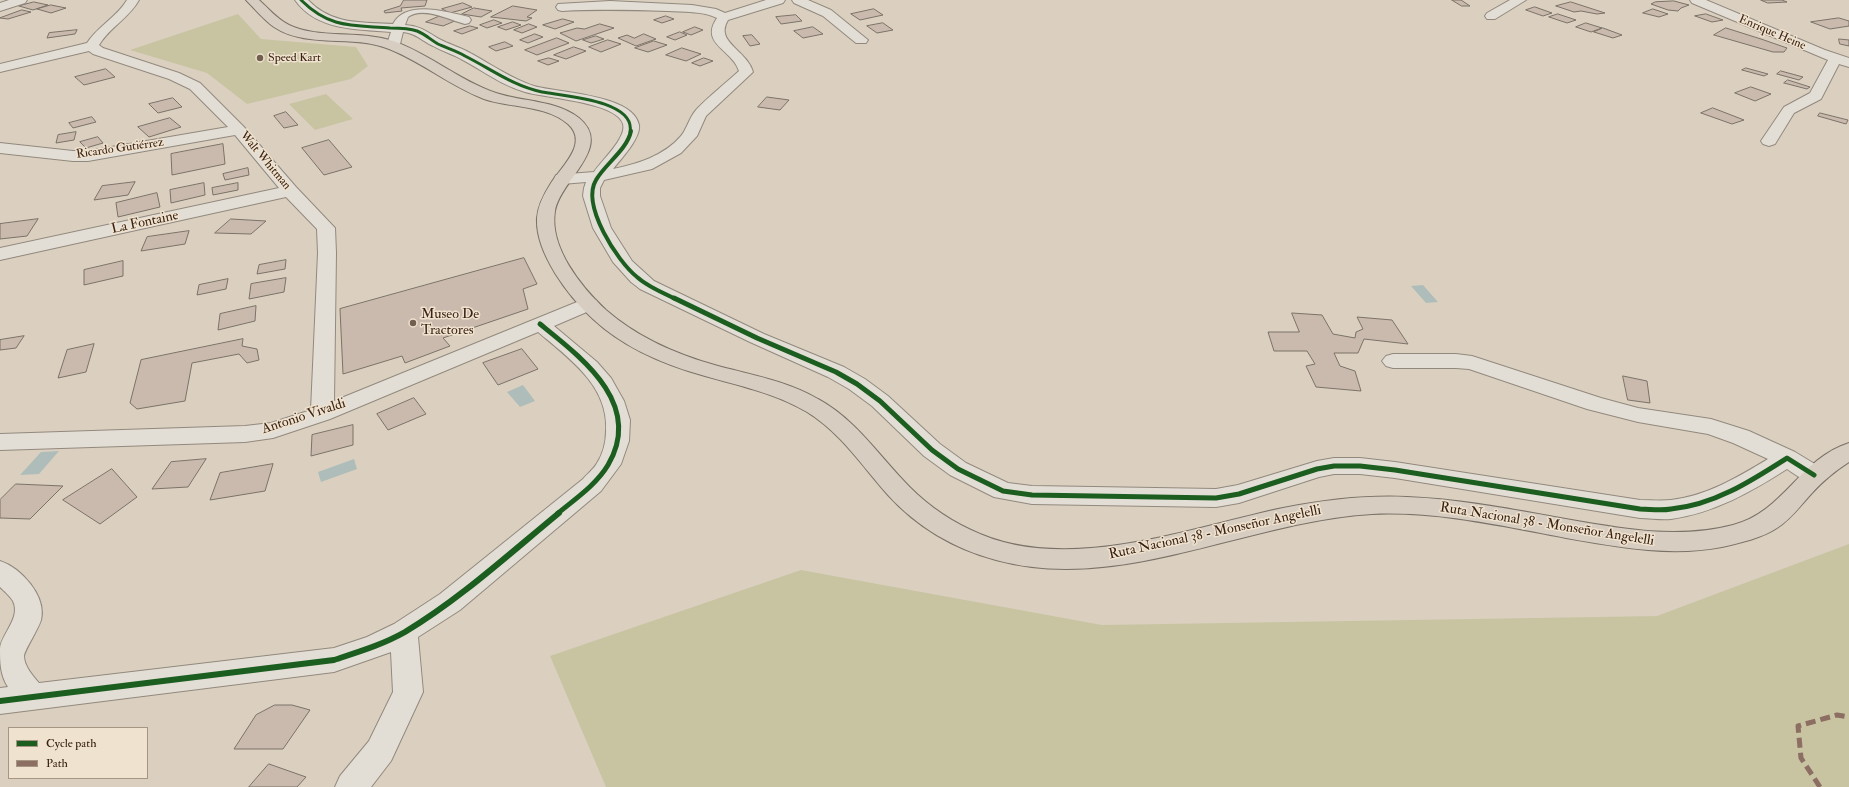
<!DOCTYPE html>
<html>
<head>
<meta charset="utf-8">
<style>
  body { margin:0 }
  #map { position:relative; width:1849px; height:787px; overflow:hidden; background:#dbd0bf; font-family:"IM FELL Double Pica",serif }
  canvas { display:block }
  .legend { position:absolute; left:8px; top:727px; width:140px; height:52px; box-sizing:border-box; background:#efe2ce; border:1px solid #a79583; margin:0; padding:5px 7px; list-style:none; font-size:12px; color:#3a2213 }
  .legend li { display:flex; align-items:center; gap:8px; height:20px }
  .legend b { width:20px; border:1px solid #a79583 }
</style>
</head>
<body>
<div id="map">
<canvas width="1849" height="787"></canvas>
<ul class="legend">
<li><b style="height:5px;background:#1b5e20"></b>Cycle path</li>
<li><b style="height:5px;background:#8d6e63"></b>Path</li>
</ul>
</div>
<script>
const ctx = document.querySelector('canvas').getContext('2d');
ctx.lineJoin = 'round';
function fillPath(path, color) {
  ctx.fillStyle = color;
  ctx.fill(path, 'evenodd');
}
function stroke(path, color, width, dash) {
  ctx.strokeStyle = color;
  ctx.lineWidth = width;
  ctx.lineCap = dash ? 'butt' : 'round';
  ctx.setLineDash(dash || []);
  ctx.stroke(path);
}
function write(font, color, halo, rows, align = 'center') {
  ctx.font = font + ' "IM FELL Double Pica",serif';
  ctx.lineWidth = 3;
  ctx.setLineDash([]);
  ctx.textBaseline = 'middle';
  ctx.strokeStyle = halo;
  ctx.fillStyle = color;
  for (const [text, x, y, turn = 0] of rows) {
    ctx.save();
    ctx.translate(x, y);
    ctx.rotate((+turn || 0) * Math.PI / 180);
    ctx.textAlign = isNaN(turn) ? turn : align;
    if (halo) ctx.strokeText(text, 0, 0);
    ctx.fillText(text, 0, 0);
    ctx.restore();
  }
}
fillPath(new Path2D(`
  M238,14L261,39L356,47L368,66L351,79L247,104L207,73L130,50Z
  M326,94L353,119L315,130L289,104Z
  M1849,544V787H606L550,656L801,570L1102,625L1657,616Z`), '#c8c4a2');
fillPath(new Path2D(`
  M1423,285L1438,302L1426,303L1411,286Z
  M523,385L535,401L520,407L507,392Z
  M59,451L39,474L20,475L41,452Z
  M354,459L357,469L321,482L318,472Z`), '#aebdb9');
const building = new Path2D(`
  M404,0H427L425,6L401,8L402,11L385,13L384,11L400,6Z
  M1452,0H1461L1470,6H1462Z
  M1761,0H1782L1787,2L1768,3Z
  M1674,1L1689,5L1681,8L1678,11L1668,10L1651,4L1655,2Z
  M34,2L48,5L33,10L19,6Z
  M1571,2L1605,13L1597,14L1581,11L1574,12L1556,6Z
  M463,3L472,7L450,13L442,9Z
  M51,5L66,8L51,13L37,9Z
  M513,6L537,10L527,17L532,18L526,21L491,17Z
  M1535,7L1552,13L1543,16L1526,10Z
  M474,8L492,11L481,17L462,14Z
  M874,9L883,15L860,20L851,14Z
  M1653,9L1668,14L1659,17L1643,13Z
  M22,10L31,12L8,19L0,18Z
  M1558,14L1576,20L1567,23L1549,17Z
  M1706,14L1723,20L1712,22L1695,16Z
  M796,15L802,21L781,24L776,17Z
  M440,16L457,20L443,26L426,22Z
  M666,16L674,19L662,23L654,20Z
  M1839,18L1849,21V26L1830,29L1811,22Z
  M563,19L574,22L555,29L543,25Z
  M494,20L502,23L487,28L480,25Z
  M513,22L521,25L506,30L498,27Z
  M883,23L893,30L877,33L867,26Z
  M1586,23L1602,28L1591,32L1576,27Z
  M529,24L537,27L522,33L514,30Z
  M600,24L614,28L576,41L560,33L577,28L584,29Z
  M470,26L478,28L462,34L454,31Z
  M695,27L703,30L691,35L683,32Z
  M813,27L823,34L803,38L794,31Z
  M1603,28L1622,35L1613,38L1594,32Z
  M1726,28L1761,39L1787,48L1784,52H1773L1714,35Z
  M77,30L75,34L47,38L49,33Z
  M680,32L687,35L675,40L667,37Z
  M535,34L543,37L528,43L520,40Z
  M644,34L656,39L636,46L618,38L627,35L634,38Z
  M752,35L760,44L750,46L743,36Z
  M596,36L604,39L591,43L583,40Z
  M557,38L569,43L537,55L525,50Z
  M1839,39L1849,40V46L1840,44Z
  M608,40L621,44L601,52L589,47Z
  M654,41L667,45L648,52L635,48Z
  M505,42L513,46L496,51L489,47Z
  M574,47L586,51L566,59L554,55Z
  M682,48L701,54L686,61L666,55Z
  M549,58L559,61L548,65L538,61Z
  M704,58L713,61L700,66L692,63Z
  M1746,68L1768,74L1764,76L1742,70Z
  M106,69L115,77L84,85L75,77Z
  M1781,71L1803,77L1799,80L1777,74Z
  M1788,80L1810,87L1807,89L1784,83Z
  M1751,87L1771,94L1755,101L1735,93Z
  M767,97L789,100L780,110L758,107Z
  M173,98L182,107L158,113L149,104Z
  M1713,108L1744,120L1732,124L1701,113Z
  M286,112L298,125L284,128L274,116Z
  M1820,113L1848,120L1846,124L1818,116Z
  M92,117L96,122L73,128L69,123Z
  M170,118L181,127L149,137L138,127Z
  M76,132L74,140L56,143L58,135Z
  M98,137L103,143L86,148L80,142Z
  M329,140L352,167L324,175L302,148Z
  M223,144L225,164L172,175L171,154Z
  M248,168L249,175L225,180L223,174Z
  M135,182L128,195L94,200L102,186Z
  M204,183L205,195L171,203L170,190Z
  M238,183V190L213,195L212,188Z
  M157,193L160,207L118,217L116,203Z
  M38,219L27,236L0,239V224Z
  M231,219L266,221L251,234L215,233Z
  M189,231L185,244L141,251L147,237Z
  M524,258L537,284L523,289L528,309L443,338L450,346L405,363L402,356L343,374L340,309Z
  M286,260L285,269L257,274L259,265Z
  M123,261V276L84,285V270Z
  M286,278L284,292L249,299L251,284Z
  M228,279L226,289L197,295L199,285Z
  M256,306L255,321L218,330L220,314Z
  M1292,313L1322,315L1333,334L1355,338L1356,332L1363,329L1357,317L1392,320L1408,344L1364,339L1358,353H1334L1340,366L1355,371L1361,391L1316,387L1306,366L1315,364L1307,351H1274L1268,332H1299Z
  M24,336L16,348L0,350V340Z
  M243,339L242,346L257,349L259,360L247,363L239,354L192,363L185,401L137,409L130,403L141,360Z
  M94,344L86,372L58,378L67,350Z
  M522,349L538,369L498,385L483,363Z
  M1623,376L1647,381L1650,403L1628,400Z
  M414,398L426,414L388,430L377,414Z
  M353,425V445L311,456L312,435Z
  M206,459L188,487L152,489L171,462Z
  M273,464L265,491L210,500L220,473Z
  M112,469L137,497L100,524L63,500Z
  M16,484L63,486L30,519L0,518V500Z
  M275,705H292L310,710L283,749H234L256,715Z
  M269,764L306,777L297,787H249Z`);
fillPath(building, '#cabaae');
stroke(building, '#7b7268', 1);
const minor = new Path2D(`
  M9,0H27L25,3L0,11V3Z
  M127,0H139C129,18 109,28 99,45L103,48L179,73L200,83L244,127L296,187L335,228L336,253L334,401L582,300L589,298L596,300L599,304L596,308L554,326L597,362L611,378L624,401L630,420L629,441L621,464L601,491L460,610L418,637L423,692L391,761L371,787H335L340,776L369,741L393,692L391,652L334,672L0,714V688L8,687C0,675 0,662 0,648C2,633 21,618 13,601C10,596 4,591 0,587V561C21,568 47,596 41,620C38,630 25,649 24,656C24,666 33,676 39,683L334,648L367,637L394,624L440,594L583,479C588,473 594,469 597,463C603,454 606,441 606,431C609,386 569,358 538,332L330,419L273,438L245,442L0,450V434L245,426L271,423L311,410L318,253L317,229L286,197L0,260V248L279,188L235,135L88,161H73L0,153V143L73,151H88L228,127L190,89L169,79L93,54L89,51L0,72V64L87,43C98,26 117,17 127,0Z
  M295,0H308C332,25 360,22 393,24C405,0 445,11 469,17L471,20L469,23L465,24C449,20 423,6 408,17L405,25C422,26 428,33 441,40C451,45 462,48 472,54C492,65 512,79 534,86C558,93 633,94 639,125C641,138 621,159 613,169C637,164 664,156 681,136C687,129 689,118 696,110C709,96 725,84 739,71C733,50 699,44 717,18C703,11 683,12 668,11C632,10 598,9 562,11L558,10L556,7L558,4L610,1L692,5L716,9L725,13L766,0H785L783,3L728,20C714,42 747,50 753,72L706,116L697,136L681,153L652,169L604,180L600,188V196L611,228L632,261L654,281L764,334L844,367L865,379L888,396L940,444L966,463L1008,483L1032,486L1216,489L1238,485L1317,461L1334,458H1360L1395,462L1640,500C1650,500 1661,501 1671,500C1707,496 1738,477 1768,459L1733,443L1708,434L1638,422L1587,409L1469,369L1456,368H1393L1386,366L1382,361L1386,356L1393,354H1456L1472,356L1601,398L1638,408L1711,419L1749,431L1795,452L1823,469L1826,475L1823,481C1808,485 1799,477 1787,469C1751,492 1714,513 1671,519C1661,520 1650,518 1640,518L1395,478L1360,474H1334L1319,477L1239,503L1216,507L1032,504L994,497L950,475L924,456L872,406L849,389L828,377L750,342L640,289L631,282L613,262L593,228L583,196L584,188L586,182L562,184L556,183L554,179L556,175L594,172C601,161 627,138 623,124C617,102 545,98 525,92C501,85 482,70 461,59C452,54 442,51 433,46C422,41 416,33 403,32L400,44H390L388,41L391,32C357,29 317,31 295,0Z
  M792,0H808L831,10L868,40L866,43H856L823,16L794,3Z
  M1510,0H1526L1495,19H1487L1485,16L1487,13Z
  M1690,0H1706L1825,50L1849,58V67L1839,64L1821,99L1794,113L1775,144L1769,146L1763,144L1761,141L1784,107L1810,93L1828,60L1692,3Z`);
const major = new Path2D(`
  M246,0H259C269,9 277,19 289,25C317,39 360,30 393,41C430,54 460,81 496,93C523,102 556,100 579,118C614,147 561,179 555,211C549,247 581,287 606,310C638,338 678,355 718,366C752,375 787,381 818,399C853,418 875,450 902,479C921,500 945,518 971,530C1065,576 1187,528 1283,508C1324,500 1365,495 1407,497C1459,499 1510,509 1560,518C1617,528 1676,540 1733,525C1784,512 1799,459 1849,443V462C1835,471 1823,481 1812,493C1801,505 1791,519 1777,528C1762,538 1740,543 1722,547C1670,557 1618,547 1566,538C1503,526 1437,511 1372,514C1248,521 1120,594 996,560C955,549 917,527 888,495C862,466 841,433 807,412C775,393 740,386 705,376C665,365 624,348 593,319C569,297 535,253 537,218C538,205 544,194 551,183C562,166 589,143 568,124C546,105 510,108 484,99C450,86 422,62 389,49C353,34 307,49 274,27C264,20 255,9 246,0Z`);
stroke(minor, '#92897e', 2);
stroke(major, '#7b7268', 2);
fillPath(minor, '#e3ded5');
fillPath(major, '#d7cdc0');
stroke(new Path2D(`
  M1820,787L1801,758L1798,726L1837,715L1849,717`), '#8d6e63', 5, [10, 5]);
stroke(new Path2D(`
  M301,0C330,29 353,25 390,28C399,28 409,28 417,31C425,34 431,40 438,44C447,48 457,51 465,56C491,69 513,86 542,92C563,96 636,100 630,132`), '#1b5e20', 3);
stroke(new Path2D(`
  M631,131C627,150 605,164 596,180C581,205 617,261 637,277C648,287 663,293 676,299`), '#1b5e20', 4);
stroke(new Path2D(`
  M674,298L757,338L836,372L857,384L880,401L932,450L958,469L1003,491L1032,495L1216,498L1239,494L1317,469L1334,466H1360L1395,470L1640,509C1650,509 1660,511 1671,509C1714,505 1751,481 1787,458L1814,475
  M540,324C582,358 644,404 608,465C596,485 575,499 557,514`), '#1b5e20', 5);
stroke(new Path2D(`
  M0,701L334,660C358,652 382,645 405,632C460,599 509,554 559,513`), '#1b5e20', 6);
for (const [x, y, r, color] of [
  [260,58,4,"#725f4f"],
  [413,323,4,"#725f4f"]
]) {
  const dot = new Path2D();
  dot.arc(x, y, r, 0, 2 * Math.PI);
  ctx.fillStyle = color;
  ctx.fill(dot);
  stroke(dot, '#efe2ce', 1.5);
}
write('12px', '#3a2213', '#efe2ce', [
  ["Enrique Heine",1772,33,23],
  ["Ricardo Gutiérrez",120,149,-8],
  ["Walt Whitman",265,161,50]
]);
write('12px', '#3a2213', '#efe2ce', [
  ["Speed Kart",268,58]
], 'left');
write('14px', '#3a2213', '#efe2ce', [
  ["La Fontaine",145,223,-12],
  ["Antonio Vivaldi",304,417,-18],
  ["Ruta Nacional 38 - Monseñor Angelelli",1547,525,9],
  ["Ruta Nacional 38 - Monseñor Angelelli",1215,533,-12]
]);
write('14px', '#3a2213', '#efe2ce', [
  ["Museo De",421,315],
  ["Tractores",421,331]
], 'left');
</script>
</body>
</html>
